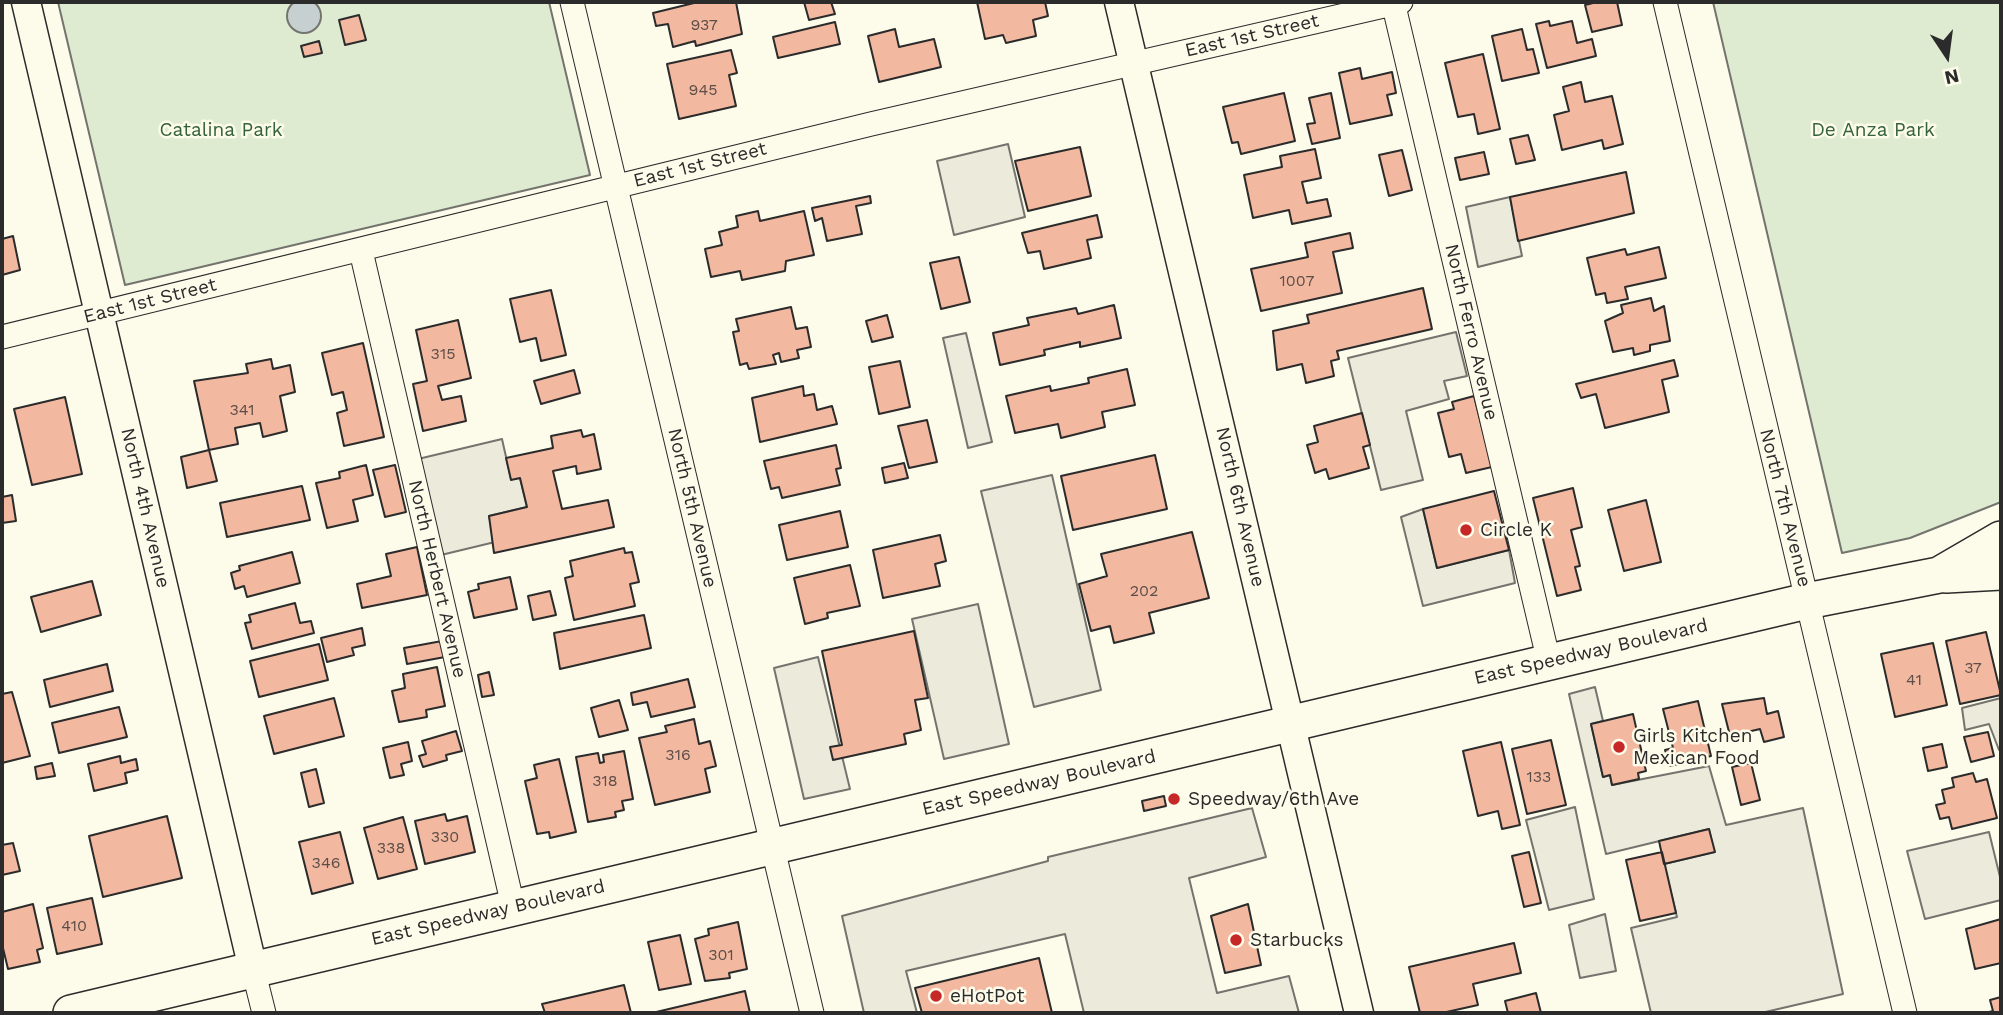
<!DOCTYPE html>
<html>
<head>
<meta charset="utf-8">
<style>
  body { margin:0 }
  #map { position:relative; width:2003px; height:1015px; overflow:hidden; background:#fdfbea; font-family:"Work Sans",sans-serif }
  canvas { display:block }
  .frame { position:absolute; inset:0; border:4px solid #2b2b2b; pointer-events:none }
  .north { position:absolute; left:1912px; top:21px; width:70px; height:70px; -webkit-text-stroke:5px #fdfbea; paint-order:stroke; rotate:167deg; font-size:19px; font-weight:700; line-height:28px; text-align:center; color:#2b2b2b }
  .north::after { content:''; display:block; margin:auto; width:24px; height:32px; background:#2b2b2b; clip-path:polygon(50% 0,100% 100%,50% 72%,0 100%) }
</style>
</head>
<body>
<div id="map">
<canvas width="2003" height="1015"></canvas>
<div class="frame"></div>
<div class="north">N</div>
</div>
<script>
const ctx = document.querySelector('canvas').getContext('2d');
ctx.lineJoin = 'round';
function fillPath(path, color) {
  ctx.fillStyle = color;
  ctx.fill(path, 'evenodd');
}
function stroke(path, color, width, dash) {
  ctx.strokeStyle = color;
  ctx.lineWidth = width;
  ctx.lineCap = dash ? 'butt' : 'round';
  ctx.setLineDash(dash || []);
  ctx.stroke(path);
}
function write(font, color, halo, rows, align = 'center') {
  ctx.font = font + ' "Work Sans",sans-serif';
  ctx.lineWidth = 5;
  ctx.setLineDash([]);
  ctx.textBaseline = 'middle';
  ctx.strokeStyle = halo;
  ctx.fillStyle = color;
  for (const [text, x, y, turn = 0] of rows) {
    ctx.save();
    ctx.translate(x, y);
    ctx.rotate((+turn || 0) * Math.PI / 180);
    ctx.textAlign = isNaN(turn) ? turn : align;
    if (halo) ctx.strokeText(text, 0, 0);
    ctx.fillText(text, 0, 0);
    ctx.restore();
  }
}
const green = new Path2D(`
  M58,2H549L590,175L125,285Z
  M1713,2H2001V502L1910,538L1842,553Z`);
fillPath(green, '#deebd1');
stroke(green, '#74746e', 2);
const parking = new Path2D(`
  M1008,144L1025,217L954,235L937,161Z
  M1510,197L1522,256L1478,267L1466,207Z
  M1456,332L1467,376L1444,381L1449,399L1406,411L1423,480L1381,490L1348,358Z
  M966,333L992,442L968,448L943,338Z
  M502,439L511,479L520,478L527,507L489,516L495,542L441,555L418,459Z
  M1052,475L1101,690L1034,707L981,491Z
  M1423,509L1437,568L1509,550L1515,583L1423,606L1401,517Z
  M978,604L1009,744L944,759L912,619Z
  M818,657L850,789L804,799L774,668Z
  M1595,687L1603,721L1591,724L1603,777L1610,775L1612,785L1709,766L1726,825L1803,808L1843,994L1761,1013H1651L1631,928L1677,917L1664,864L1714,852L1709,829L1606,854L1569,694Z
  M2001,698V750H1999L1989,724L1965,730L1962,708Z
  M1575,807L1594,899L1549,910L1526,820Z
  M1252,808L1266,857L1189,878L1217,993L1289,976L1299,1013H1084L1065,934L906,971L917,1013H864L842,916L1048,861V857Z
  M1989,832L2001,881V900L1925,919L1907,851Z
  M1605,914L1616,971L1580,978L1569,925Z`);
fillPath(parking, '#eceadb');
stroke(parking, '#74746e', 2);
const water = new Path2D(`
  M287 16a17 17 0 1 1 34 0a17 17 0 1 1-34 0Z`);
fillPath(water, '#c7d0d0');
stroke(water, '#74746e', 2);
const building = new Path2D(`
  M698,2H736L742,34L696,46L695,41L673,47L668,24L656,26L653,13Z
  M804,2H831L835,14L809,20Z
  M977,2H1045L1048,16L1033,20L1036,36L1006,43L1003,35L985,39Z
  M1597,2H1617L1622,25L1592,32L1585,5Z
  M359,15L366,40L345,45L339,20Z
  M1549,21L1550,26L1572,21L1577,43L1592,39L1596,56L1547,68L1536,24Z
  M835,22L840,44L778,58L773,37Z
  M895,29L899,47L934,39L941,67L879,82L868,36Z
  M1522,29L1527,50L1533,49L1539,73L1502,81L1492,36Z
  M319,41L322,53L304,57L301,46Z
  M731,50L737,73L729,75L736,106L679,119L667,64Z
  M1483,54L1500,129L1478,134L1474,114L1458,117L1445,63Z
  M1360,68L1362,79L1392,72L1396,93L1387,95L1392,115L1350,124L1339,73Z
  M1581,82L1585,102L1612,96L1623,144L1604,149L1602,140L1562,150L1554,115L1569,111L1563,87Z
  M1284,93L1295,141L1241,154L1238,142L1232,143L1223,107Z
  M1331,93L1340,138L1312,144L1307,124L1315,123L1309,98Z
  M1528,135L1535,160L1516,164L1510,139Z
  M1080,147L1091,196L1028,211L1015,161Z
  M1315,149L1321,178L1302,182L1307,203L1327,199L1331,216L1292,224L1289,210L1253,218L1244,175L1282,167L1280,156Z
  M1402,150L1412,190L1389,196L1379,155Z
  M1484,152L1489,174L1460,180L1455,158Z
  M1626,172L1634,213L1518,241L1510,197Z
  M870,196L871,203L856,206L862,234L827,241L822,218L815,221L812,208Z
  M758,211L760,221L804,211L814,255L786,261L785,271L742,280L740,271L711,277L705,249L722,245L719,232L738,227L736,216Z
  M1097,215L1102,237L1087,240L1091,258L1044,269L1040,251L1028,253L1022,233Z
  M1350,233L1353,248L1333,252L1342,293L1261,311L1251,269L1308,257L1305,243Z
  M13,236L20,270L2,275V239Z
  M1659,247L1666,278L1625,287L1628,299L1607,303L1605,293L1596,295L1587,258L1625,249L1627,255Z
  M959,257L970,302L941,309L930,263Z
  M1423,288L1432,329L1337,351L1339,359L1331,361L1334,376L1306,383L1302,364L1277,370L1273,331L1309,323L1307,315Z
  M551,290L566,355L541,361L536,338L520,342L510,299Z
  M1651,298L1654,311L1664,306L1670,341L1650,345V351L1634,355L1633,348L1613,352L1605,321L1623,313L1621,305Z
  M1114,305L1121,338L1080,347V342L1044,350L1045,355L1000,365L993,333L1029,325L1027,318L1076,308L1078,314Z
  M791,307L796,329L807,327L811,347L797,350L799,358L781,362L779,353L773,355L776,364L749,369L747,363L740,365L733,332L739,331L736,319Z
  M887,315L893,337L872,342L866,321Z
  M458,320L471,378L438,386L442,400L461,396L466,421L423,431L413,384L427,381L416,330Z
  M363,343L384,437L344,446L337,413L347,410L343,392L332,395L322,353Z
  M271,359L273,369L290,365L295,392L280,396L287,431L263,437L260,423L235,428L238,444L209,450L194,381L248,373L246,364Z
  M1674,360L1678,376L1662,380L1669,412L1605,428L1596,394L1581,398L1576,384Z
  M900,361L910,407L879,414L869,367Z
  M1127,369L1135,405L1102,412L1105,427L1061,438L1058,424L1015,433L1006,396L1050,386L1051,391L1089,383L1088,378Z
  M574,370L580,393L541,404L534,381Z
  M803,386L804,396L814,394L817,410L832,406L837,424L760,442L752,398Z
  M1474,396L1492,467L1466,473L1461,454L1449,457L1438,413L1454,409L1452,402Z
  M65,397L82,474L32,485L14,409Z
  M1362,413L1370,445L1363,447L1369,468L1329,479L1326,469L1315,473L1307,445L1318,442L1314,426Z
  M927,420L937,462L909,468L898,426Z
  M581,430L583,437L594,434L601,469L577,474L576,466L553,471L562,509L608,500L614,527L494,553L489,516L527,507L520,478L511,480L506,458L553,448L551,436Z
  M836,445L841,468L836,469L840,485L782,498L779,487L771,489L764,461Z
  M209,450L217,481L187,488L181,457Z
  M1155,455L1167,509L1073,530L1061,476Z
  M904,463L908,478L885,483L882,468Z
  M366,465L373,495L353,500L358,521L327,528L316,483L340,478L339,472Z
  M395,465L406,512L385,517L373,470Z
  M302,486L310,520L227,537L220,503Z
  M1573,488L1582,527L1571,530L1580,566L1575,567L1581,590L1557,596L1533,498Z
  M1494,491L1509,550L1437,568L1423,509Z
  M12,495L16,521L2,523V497Z
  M1646,500L1661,562L1624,571L1608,510Z
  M840,511L848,547L787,560L779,525Z
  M1192,532L1209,598L1149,613L1154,633L1114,643L1110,626L1091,631L1079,584L1107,576L1101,554Z
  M940,535L946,561L935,564L940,586L883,598L873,550Z
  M417,547L427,595L362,608L357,584L391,576L386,554Z
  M624,548L625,553L632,552L639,582L630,584L635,606L574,620L565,578L573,576L570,561Z
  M292,552L300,583L247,597L244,586L235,589L231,573L240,570L239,566Z
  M850,565L860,606L827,613L828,618L805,624L794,578Z
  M510,577L517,609L474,618L468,592L479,589L478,584Z
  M92,581L101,615L41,632L31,597Z
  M550,591L556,615L533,620L528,596Z
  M295,603L300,623L311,621L314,633L252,649L245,623L251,622L249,615Z
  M644,615L651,648L560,669L554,633Z
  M362,628L365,645L352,648L354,655L327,662L321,638Z
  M914,631L928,698L915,700L921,730L904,734L906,744L833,760L830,747L842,745L822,651Z
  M1986,632L2001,695L1960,704L1946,641Z
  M442,641L445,657L407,664L404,648Z
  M1933,643L1947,705L1895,717L1881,654Z
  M319,644L328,680L259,697L250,661Z
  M107,664L113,691L50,707L44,680Z
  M437,667L445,706L426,710L427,717L399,722L392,691L405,688L403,674Z
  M489,672L494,695L482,697L478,675Z
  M688,679L695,707L651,717L647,702L633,705L631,693Z
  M12,692L30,756L2,763V694Z
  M334,698L344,736L274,754L264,716Z
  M1764,698L1767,714L1778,711L1784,737L1764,742L1760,729L1730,736L1722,704Z
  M619,700L628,730L599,737L591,708Z
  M1698,701L1711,756L1670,766L1665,750L1673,748L1663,709Z
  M119,707L127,737L59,753L52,723Z
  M1633,714L1646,771L1638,773L1639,779L1612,785L1610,775L1603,777L1591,724Z
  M694,719L699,744L710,741L716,766L705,769L710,792L655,805L639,738L667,732L665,726Z
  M456,731L462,751L446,755L447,760L423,767L419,756L426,754L422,741Z
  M1988,732L1994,756L1971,762L1964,737Z
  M1551,740L1566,805L1527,814L1512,749Z
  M408,742L412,761L401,764L404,775L390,778L383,748Z
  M1501,742L1520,825L1502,829L1498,811L1478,816L1463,751Z
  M1942,744L1947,767L1928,771L1923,748Z
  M624,751L633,799L622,801L624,810L615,812L616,817L588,822L576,757L598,753L600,763L604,762L603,755Z
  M120,756L121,763L136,759L138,770L125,773L127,783L94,791L88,764Z
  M559,759L576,832L550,838L549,832L537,834L525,781L537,778L534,765Z
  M52,763L55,776L37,779L35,767Z
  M1751,763L1760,800L1741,805L1732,767Z
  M316,769L324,803L309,807L301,773Z
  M1973,773L1976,782L1987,779L1997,818L1952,829L1949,817L1940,819L1936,805L1945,803L1942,790L1954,787L1952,778Z
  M1164,796L1166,806L1144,811L1142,801Z
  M445,814L447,821L467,816L475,852L425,864L415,821Z
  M167,816L182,878L103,897L89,836Z
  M403,817L417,869L378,879L364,828Z
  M1709,829L1715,852L1664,864L1659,841Z
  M340,832L353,883L312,894L299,842Z
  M13,843L20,871L2,875V845Z
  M1529,852L1541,903L1524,907L1512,856Z
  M1662,852L1676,913L1640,921L1626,860Z
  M92,898L102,944L57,954L47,908Z
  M33,904L43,948L37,950L40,962L8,969L2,944V912Z
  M1248,904L1261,965L1225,973L1211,916Z
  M2001,919V963L1975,969L1966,929Z
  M738,922L747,969L729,973L730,978L705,981L695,939L709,935L708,929Z
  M680,935L691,984L659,990L648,942Z
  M1514,943L1521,973L1473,984L1478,1005L1442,1013H1420L1409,967Z
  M1039,958L1052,1013H922L915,988Z
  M624,985L631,1013H545L542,1004Z
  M745,991L750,1013H652Z
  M1536,993L1541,1013H1508L1505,1001Z
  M2001,997V1013H1985L1993,1011L1990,1000Z`);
fillPath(building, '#f2b8a0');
stroke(building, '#2b2b2b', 2);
const minor = new Path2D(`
  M572,2L812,1013
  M1393,2L1549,662
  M1665,2L1905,1013
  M361,251L513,906
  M2,337L871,124L1401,2
  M253,969L264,1013`);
const tertiary = new Path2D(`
  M26,2L253,969
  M1119,2L1359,1013`);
const primary = new Path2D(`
  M1946,575L2001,572
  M71,1013L1807,601L1939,575L2001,539`);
stroke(minor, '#2b2b2b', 25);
stroke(tertiary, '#2b2b2b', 31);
stroke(primary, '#2b2b2b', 38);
stroke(minor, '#fdfbea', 23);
stroke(tertiary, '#fdfbea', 28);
stroke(primary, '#fdfbea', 35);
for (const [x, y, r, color] of [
  [1466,530,7,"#c62828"],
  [1619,747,7,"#c62828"],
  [1174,799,7,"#c62828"],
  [1236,940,7,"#c62828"],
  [936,996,7,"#c62828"]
]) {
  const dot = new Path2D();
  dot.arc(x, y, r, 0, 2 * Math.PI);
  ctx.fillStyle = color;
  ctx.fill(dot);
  stroke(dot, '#fdfbea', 2.5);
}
write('16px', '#5d4e48', null, [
  ["937",704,25],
  ["945",703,90],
  ["1007",1297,281],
  ["315",443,354],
  ["341",242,410],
  ["202",1144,591],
  ["37",1973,668],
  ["41",1914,680],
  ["316",678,755],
  ["133",1539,777],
  ["318",605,781],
  ["330",445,837],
  ["338",391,848],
  ["346",326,863],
  ["410",74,926],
  ["301",721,955]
]);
write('19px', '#2b2b2b', '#fdfbea', [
  ["East 1st Street",1252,36,-13],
  ["East 1st Street",700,165,-14],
  ["East 1st Street",150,301,-14],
  ["North Ferro Avenue",1471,332,77],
  ["North 6th Avenue",1240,507,77],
  ["North 4th Avenue",145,508,77],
  ["North 5th Avenue",692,508,77],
  ["North 7th Avenue",1785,508,76],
  ["North Herbert Avenue",437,579,77],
  ["East Speedway Boulevard",1591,652,-13],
  ["East Speedway Boulevard",1039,783,-13],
  ["East Speedway Boulevard",488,913,-13]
]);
write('19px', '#34623c', '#fdfbea', [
  ["Catalina Park",221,130],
  ["De Anza Park",1873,130]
]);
write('19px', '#2b2b2b', '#fdfbea', [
  ["Circle K",1480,530],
  ["Girls Kitchen",1633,736],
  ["Mexican Food",1633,758],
  ["Speedway/6th Ave",1188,799],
  ["Starbucks",1250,940],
  ["eHotPot",950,996]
], 'left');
</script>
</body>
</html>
